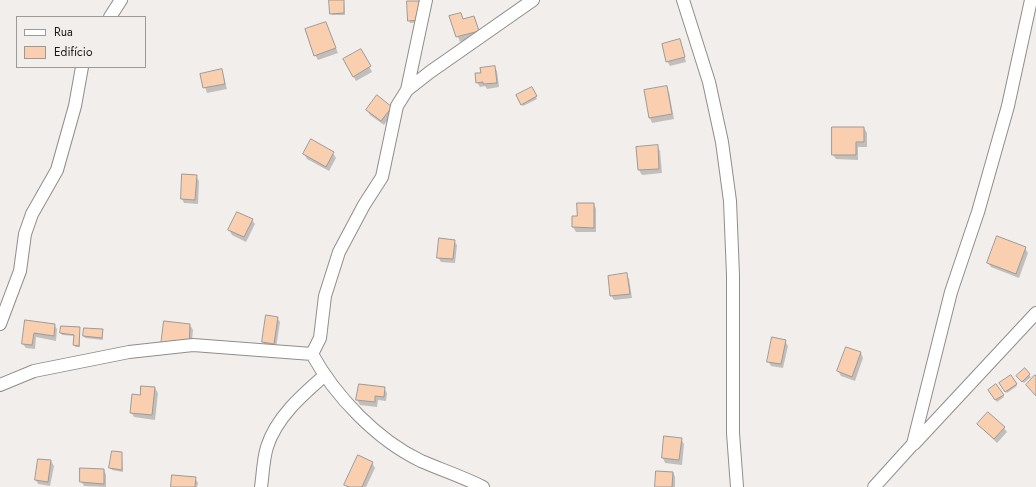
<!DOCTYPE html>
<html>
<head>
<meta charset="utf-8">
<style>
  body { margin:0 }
  #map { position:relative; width:1036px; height:487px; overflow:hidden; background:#f2eeeb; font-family:Jost,sans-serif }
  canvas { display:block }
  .legend { position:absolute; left:16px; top:16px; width:130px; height:52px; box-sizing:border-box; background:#f2eeeb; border:1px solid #9c9997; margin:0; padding:5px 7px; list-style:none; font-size:12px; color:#1a1918 }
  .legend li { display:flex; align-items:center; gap:8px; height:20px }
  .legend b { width:20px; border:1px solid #9c9997 }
</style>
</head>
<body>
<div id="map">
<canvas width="1036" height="487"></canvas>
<ul class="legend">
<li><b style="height:5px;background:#fff"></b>Rua</li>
<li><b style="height:11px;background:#facfaf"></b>Edifício</li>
</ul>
</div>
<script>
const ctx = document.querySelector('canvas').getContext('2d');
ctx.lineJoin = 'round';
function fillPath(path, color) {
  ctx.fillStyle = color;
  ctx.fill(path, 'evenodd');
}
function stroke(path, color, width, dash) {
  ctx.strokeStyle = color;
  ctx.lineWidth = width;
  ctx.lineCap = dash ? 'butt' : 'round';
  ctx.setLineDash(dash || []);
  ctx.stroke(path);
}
fillPath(new Path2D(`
  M330,0H344L345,15H332Z
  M420,2L422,22L410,23L409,20Z
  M461,14L464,20L474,17L481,35L460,42L450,17Z
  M326,23L338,53L318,60L315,55Z
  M680,40L686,62L670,66L667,61Z
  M361,51L372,72L356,81L344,60Z
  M494,67L497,71L499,87L487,89L485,86L480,87L477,82L482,73Z
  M222,70L227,89L207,93L201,75Z
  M532,88L537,99L523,106L517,96Z
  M666,88L669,92L674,119L652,123L650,118L645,91Z
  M377,97L394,112L384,125L370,115L367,110Z
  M864,128L867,133V147H858V160L836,159L833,155Z
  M657,146L660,151L662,173L642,175L639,170L637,148Z
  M333,153L336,158L329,171L307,159L304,154Z
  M196,176L199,181L198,204L184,203L182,199Z
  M594,204L596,209V232H576L573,227V217H578Z
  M252,220L255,224L246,242L232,235L229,230Z
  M454,241L457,245L455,263L441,262L438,257Z
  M1025,248L1028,253L1019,278L991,267L988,263Z
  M626,274L629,279L632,298L614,300L611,295Z
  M277,318L280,322L276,348L266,347L263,342Z
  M26,321L54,325L57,329L56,341L36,337L35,349L26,348L23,344Z
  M190,325L193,330L191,351L164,349Z
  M80,328V347H75V336L62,335L61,333Z
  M102,330L103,340L85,338L84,336Z
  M785,341L788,346L783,368L771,366L768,361Z
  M861,353L863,358L855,381L841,376L838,371Z
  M1025,370L1031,377L1024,383L1019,378Z
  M1010,377L1017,386L1007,393L1000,384Z
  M996,385L1004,397L997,402L989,390Z
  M142,387L155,388L158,393L155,420L134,417L131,412L141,396Z
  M384,388L387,393L386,401L378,400L377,407L360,405L357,400Z
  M978,424L1004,428L1007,432L997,443Z
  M681,439L684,444L682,465L665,463L663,458Z
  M122,453L123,472L112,470L110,468Z
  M51,461L54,466L50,486L38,484L36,480Z
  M372,463L375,468L366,487H347L345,485Z
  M104,470L106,475V487L84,486L81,481Z
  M673,472L675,477V487H656Z
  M195,478L198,483L197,487H172Z`), '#0003');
const building = new Path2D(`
  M329,0H344V13L330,14Z
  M407,1H421V20L408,21Z
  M461,13L463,19L474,16L479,31L456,37L449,16Z
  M326,22L336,48L314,56L305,29Z
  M680,39L685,57L666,62L662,44Z
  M361,49L371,66L353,77L343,59Z
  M495,66L497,83L483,84V82L476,83L475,73H481L480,68Z
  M222,69L225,84L203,88L200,74Z
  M667,86L672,114L649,118L644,90Z
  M532,87L537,96L521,105L516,95Z
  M377,95L392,107L381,121L366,110Z
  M832,127H864V142H856V155H832Z
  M311,139L334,152L326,167L303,154Z
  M658,145L659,169L638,170L636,147Z
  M182,174L197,175L195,200L181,199Z
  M577,203H594V228L572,227V216H577Z
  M237,212L253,219L244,237L228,230Z
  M997,236L1026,247L1016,274L987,263Z
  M439,238L455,240L453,259L437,258Z
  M627,273L630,294L610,296L608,276Z
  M266,315L278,317L274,344L262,342Z
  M25,320L55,324L54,336L34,333L32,345L22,344Z
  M164,321L190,324L189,347L161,345Z
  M61,326L80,327L79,346L73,345L74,335L60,333Z
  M84,328L103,329L102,338L83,336Z
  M772,337L786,340L781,364L767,362Z
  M846,347L861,352L852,377L837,371Z
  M1025,368L1030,374L1022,382L1016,376Z
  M1011,375L1017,384L1005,392L999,383Z
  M1035,375L1036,376V396L1026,385Z
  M359,384L385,387L384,397L375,396V402L356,400Z
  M996,384L1004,395L995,400L988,390Z
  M141,386L155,387L152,415L130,413L132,394L140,395Z
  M988,412L1005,427L994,439L977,424Z
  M664,436L682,438L679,460L662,458Z
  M112,451L122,452V470L109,468Z
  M358,455L373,462L362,487H349L344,485Z
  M38,459L51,460L48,482L35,480Z
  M80,468L104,469V484L80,482Z
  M656,471L673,472L672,487H655Z
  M172,475L196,477L195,487H171Z`);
fillPath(building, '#facfaf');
stroke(building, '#9d9a97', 1);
const street = new Path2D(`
  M683,0L709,82L722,142L730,201L733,275V433L737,487
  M110,17L121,0
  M407,90L426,0
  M0,324L20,271L25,234L32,214L57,170L75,106L82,67
  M312,354L320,338L325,296L339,252L364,205L382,177L397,106L407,90L430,72L533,0
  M312,354C335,396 377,440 421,461C442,470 463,477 483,487
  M0,385L34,371L129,352L193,345L312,354
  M914,444L1036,313
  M261,487C263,474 263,460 267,447C276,418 301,396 324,376
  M874,487L913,444L951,292L978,212L1008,106L1031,0`);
stroke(street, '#908d8b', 14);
stroke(street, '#fff', 12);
</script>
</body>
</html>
